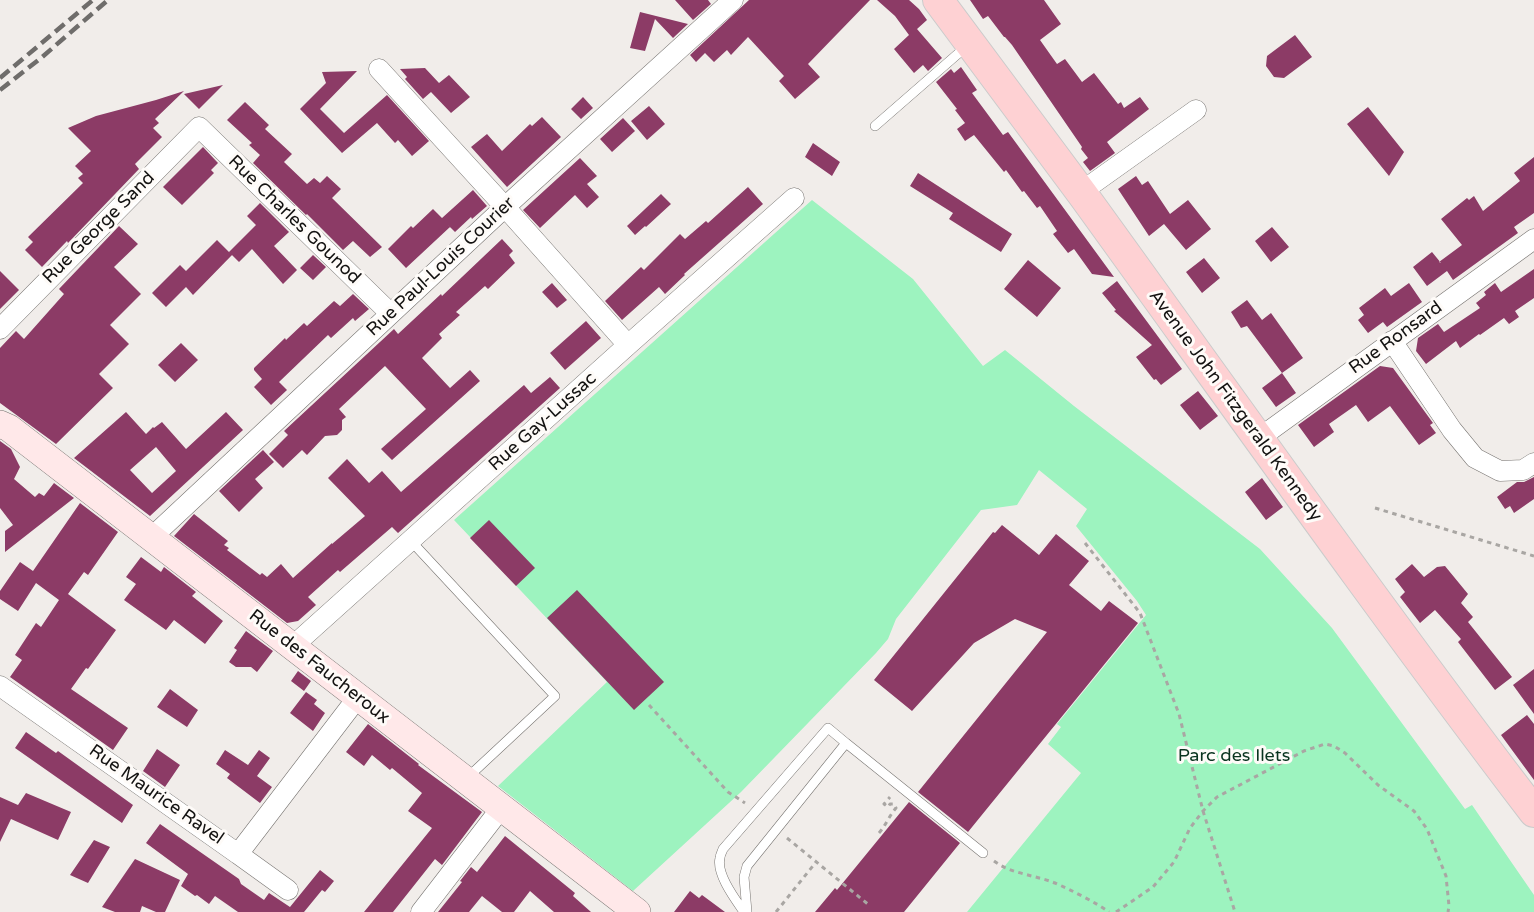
<!DOCTYPE html>
<html>
<head>
<meta charset="utf-8">
<style>
  body { margin:0 }
  canvas { display:block; background:#f1edea }
</style>
</head>
<body>
<canvas width="1534" height="912"></canvas>
<script>
const ctx = document.querySelector('canvas').getContext('2d');
ctx.lineJoin = 'round';
function fillPath(path, color) {
  ctx.fillStyle = color;
  ctx.fill(path, 'evenodd');
}
function stroke(path, color, width, dash) {
  ctx.strokeStyle = color;
  ctx.lineWidth = width;
  ctx.lineCap = dash ? 'butt' : 'round';
  ctx.setLineDash(dash || []);
  ctx.stroke(path);
}
function write(font, color, halo, rows, align = 'center') {
  ctx.font = font + ' "Varela Round",sans-serif';
  ctx.lineWidth = 6;
  ctx.setLineDash([]);
  ctx.textBaseline = 'middle';
  ctx.strokeStyle = halo;
  ctx.fillStyle = color;
  for (const [text, x, y, turn = 0] of rows) {
    ctx.save();
    ctx.translate(x, y);
    ctx.rotate((+turn || 0) * Math.PI / 180);
    ctx.textAlign = isNaN(turn) ? turn : align;
    if (halo) ctx.strokeText(text, 0, 0);
    ctx.fillText(text, 0, 0);
    ctx.restore();
  }
}
fillPath(new Path2D(`
  M812,200L913,279L983,366L1005,350L1074,406L1260,549L1332,628L1465,809L1472,805L1534,895V912H967L1081,773L1048,744L1061,727L1057,724L1146,615L1137,601L1076,526L1087,509L1039,470L1017,505L981,510L896,619L888,639L876,653L741,792L633,891L498,786L607,682L454,520Z`), '#9df3bf');
fillPath(new Path2D(`
  M675,0H708L711,4L693,20Z
  M749,0H870L808,64L820,77L795,99L779,81L784,76L748,37L731,55L727,50L714,62L705,53L696,62L690,55Z
  M877,0H909L919,9L927,20L917,29L942,58L928,71L923,65L914,73L894,49L909,35L895,16Z
  M970,0H1044L1061,24L1040,40L1057,64L1065,59L1082,82L1094,73L1118,104L1121,102L1124,108L1140,97L1149,109L1107,142L1115,153L1090,171L1083,162L1088,158L1081,149L1082,147L1012,45L1005,37H1004L988,16L983,19Z
  M640,12L688,24L673,38L655,19L645,51L630,48Z
  M1295,35L1312,57L1284,78L1274,77L1266,66L1267,56Z
  M961,67L977,90L972,93L989,116L1003,135L1008,132L1114,277L1092,274L1074,249L1068,253L1053,234L1057,231L1040,206L1037,208L1024,191L1022,192L1006,170L1004,172L974,135L965,141L957,129L965,123L955,110L957,109L936,82L951,69L954,73Z
  M425,68L439,83L449,75L470,97L451,113L431,92L423,99L405,79L407,77L400,69Z
  M357,71L320,109L344,133L387,95L429,141L412,156L398,140L395,143L377,123L342,153L300,109L326,83L322,72Z
  M223,85L199,109L184,94Z
  M184,91L155,119L159,123L153,128L162,137L135,164L139,169L68,243L67,241L42,267L25,250L33,242L28,237L83,183L78,178L83,174L75,166L91,151L68,128L96,116L156,100Z
  M583,97L593,108L581,119L571,109Z
  M245,102L269,125L265,129L292,154L284,162L307,184L314,178L320,183L327,176L341,189L332,198L382,247L370,257L353,241L343,250L307,214L306,215L253,163L260,155L249,145L252,143L227,120Z
  M649,106L665,124L647,140L631,121Z
  M1368,107L1404,152L1389,176L1347,124Z
  M542,117L561,137L507,187L471,147L487,134L502,151L530,124L532,126Z
  M623,118L635,131L612,152L600,139Z
  M813,143L840,162L832,176L805,157Z
  M203,147L218,163L211,170L214,173L182,205L163,187Z
  M1534,157V213L1514,227L1518,233L1453,280L1447,271L1427,286L1413,267L1432,252L1441,263L1439,262L1462,245L1441,219L1467,198L1469,200L1474,196L1483,211L1520,181L1514,173Z
  M580,158L597,176L587,184L599,197L587,208L575,195L540,228L523,210Z
  M918,173L1012,234L1001,252L949,219L953,213L910,186Z
  M1136,176L1142,185L1148,181L1170,214L1188,200L1211,229L1186,250L1164,224L1149,236L1118,189Z
  M748,187L763,204L684,274L685,275L665,294L659,287L622,320L605,301L641,267L644,270L680,234L685,239L706,221L708,223Z
  M473,190L487,206L472,219L471,217L455,232L447,224L450,227L406,268L388,249L411,226L413,228L433,209L442,218Z
  M661,194L671,204L646,227L645,226L635,235L627,226Z
  M260,203L289,232L274,246L297,270L283,284L252,249L239,262L229,252L256,225L247,216Z
  M119,226L138,244L114,267L141,294L110,325L129,344L99,374L113,388L56,444L0,403V348L16,331L24,339L64,294L59,289Z
  M1272,227L1289,247L1271,262L1255,241Z
  M502,239L513,251L509,255L515,263L488,289L485,286L456,312L460,315L439,334L442,338L422,358L450,388L470,370L480,381L392,460L381,449L426,409L385,366L339,409L346,417L342,420V430L337,435L325,436L307,455L302,450L283,468L269,454L288,435L284,431L394,329L398,334L441,294L442,296Z
  M217,240L232,255L193,295L186,287L166,307L152,293L180,265L186,271Z
  M313,255L326,267L313,280L300,268Z
  M1204,258L1220,278L1202,293L1186,272Z
  M1028,260L1061,288L1037,317L1004,289Z
  M1534,269V298L1515,311L1519,317L1509,324L1504,318L1480,335L1479,334L1460,348L1456,341L1426,364L1416,351L1418,338L1438,324L1444,332L1480,308L1476,303L1486,295L1484,292L1495,283L1501,292Z
  M0,271L19,290L0,309Z
  M1117,281L1182,369L1161,385L1156,379L1154,380L1136,357L1152,345L1114,311L1116,310L1102,293Z
  M552,283L567,300L557,308L542,292Z
  M1409,283L1422,302L1387,327L1383,322L1368,333L1358,320L1364,315L1359,308L1385,288L1391,296Z
  M353,294L369,309L355,321L353,318L331,338L328,335L279,382L287,390L271,405L254,387L262,379L254,370V368L285,338L286,340L304,323L307,326L334,301L340,306Z
  M1247,300L1262,320L1271,313L1303,358L1282,373L1247,326L1241,328L1231,312Z
  M586,321L601,338L565,370L550,353Z
  M181,343L198,360L175,382L158,365Z
  M1380,366L1393,368L1433,423L1430,425L1436,433L1419,445L1390,406L1368,422L1356,405L1329,424L1334,432L1314,447L1298,425Z
  M1282,373L1296,393L1276,407L1262,388Z
  M550,377L560,388L398,533L392,527L340,572L338,570L308,597L316,605L298,621L287,623L174,536L194,514L228,541L224,545L229,548L227,550L260,575L262,573L267,577L281,564L293,578L332,543V544L365,516L328,478L347,459L369,483L382,471L401,492L524,385L531,393Z
  M1198,391L1218,416L1200,430L1180,405Z
  M126,412L146,434L153,427L154,428L162,422L186,449L226,412L243,430L150,516L74,458ZM156,447L176,471L152,493L130,470Z
  M0,441L11,449L20,467L14,479L35,497L39,493L44,496L54,483L74,498L5,552V531L13,525L0,508Z
  M263,450L274,462L255,479L263,488L239,512L219,491Z
  M1534,477V499L1514,513L1510,506L1505,509L1497,497L1517,482H1524Z
  M1262,478L1283,507L1266,520L1245,492Z
  M80,503L118,532L88,575L84,572L68,594L116,630L88,669L86,668L71,689L128,728L113,750L10,677L22,660L15,655L36,623L41,627L59,600L36,583L18,611L0,599V591L20,562L33,571Z
  M489,520L535,568L516,586L470,538Z
  M1002,525L1039,555L1056,534L1089,561L1069,585L1101,611L1109,601L1138,623L968,832L918,792L1047,632L1015,619L974,643L912,711L874,680L993,532L995,533Z
  M141,557L161,572L164,567L196,592L192,596L223,621L205,644L174,620L166,630L124,600L136,584L126,577Z
  M1412,564L1424,577L1437,567L1445,566L1468,594L1461,603L1473,617L1468,622L1512,677L1495,690L1458,642L1461,639L1435,610L1420,623L1400,597L1405,592L1395,579Z
  M577,590L664,682L634,710L547,618Z
  M246,631L273,651L257,672L251,667H236L229,662L237,650L234,648Z
  M1534,669V714L1513,685Z
  M298,671L311,681L304,691L291,681Z
  M170,689L198,710L187,727L157,707Z
  M306,692L317,700L314,704L325,713L313,731L290,713Z
  M1527,715L1534,724V780L1501,735Z
  M368,724L419,764L418,765L482,812L442,865L435,859L393,912H364L432,828L408,811L422,793L392,768L390,770L372,755L364,766L346,752Z
  M26,732L56,753L58,751L133,805L122,823L15,748Z
  M157,749L180,765L165,787L143,771Z
  M225,750L248,765L259,750L270,758L257,776L272,787L260,803L227,778L230,774L216,764Z
  M26,793L71,812L58,840L11,819L0,842V797L18,805Z
  M909,802L960,843L904,912H815L835,888L837,890Z
  M160,824L239,879L241,884L264,900L269,893L290,907L320,870L334,881L325,892L322,890L304,912H238L215,896L209,904L197,895L195,896L181,886L188,874L146,843Z
  M505,836L575,893L573,896L591,912H554L530,891L514,912H502L482,896L469,912H438L462,882L460,881L471,867L477,872Z
  M94,840L110,847L88,883L70,875Z
  M135,859L180,880L165,912H156L142,906L140,912H115L102,907Z
  M690,891L699,898L702,895L725,912H674Z`), '#8c3b66');
const lane = new Path2D(`
  M875,126L968,45
  M411,541L555,696L467,778
  M846,743L983,853
  M744,912C735,899 716,874 720,858C720,855 722,852 723,849L828,728L846,743L747,866L744,877L747,912`);
const street = new Path2D(`
  M379,69L505,207L628,345
  M1081,192L1196,110
  M0,329L199,127L390,313
  M1392,341L1452,430L1475,458L1500,471L1523,470L1534,463
  M1258,439L1534,239
  M152,537L505,207L733,0
  M293,646L628,345L794,198
  M0,686L238,854L358,697
  M238,854L288,890
  M421,912L502,807`);
const secondary = new Path2D(`
  M0,424L9,428L637,912`);
const primary = new Path2D(`
  M938,0C986,65 1035,130 1083,195C1232,401 1379,609 1534,812`);
stroke(lane, '#777471', 10);
stroke(street, '#777471', 21);
stroke(secondary, '#777471', 28);
stroke(primary, '#cbcbcb', 32);
stroke(new Path2D(`
  M1375,508L1534,556
  M1085,543L1140,613L1179,714L1203,811L1235,912
  M649,705L728,792L745,803
  M879,833C886,825 889,816 896,808L894,804H890L888,807L884,804L890,797
  M787,838L869,905
  M994,861C1011,874 1035,875 1055,883C1069,889 1097,903 1109,912
  M776,912L816,862
  M1116,912L1153,887L1174,862L1190,828L1203,811L1217,797L1304,751L1325,744L1334,746L1345,753L1378,785L1414,811L1427,829L1446,876L1449,906L1448,912`), '#a9a6a3', 3, [4.5, 4.5]);
stroke(lane, '#fff', 9);
stroke(street, '#fff', 20);
stroke(secondary, '#ffe8e9', 27);
stroke(primary, '#fed1d3', 30);
stroke(new Path2D(`
  M0,78L93,0
  M0,90L41,58L108,0`), '#6f6d6b', 4.5, [12, 6]);
write('18px', '#131211', '#fefbf8', [
  ["Rue Charles Gounod",294,220,44],
  ["Rue George Sand",99,228,-45],
  ["Rue Paul-Louis Courier",441,267,-43],
  ["Rue Ronsard",1396,338,-36],
  ["Avenue John Fitzgerald Kennedy",1235,406,54],
  ["Rue Gay-Lussac",543,422,-42],
  ["Rue des Faucheroux",319,667,38],
  ["Rue Maurice Ravel",156,795,35]
]);
write('18px', '#0a341f', '#fefbf8', [
  ["Parc des Ilets",1234,756]
]);
</script>
</body>
</html>
